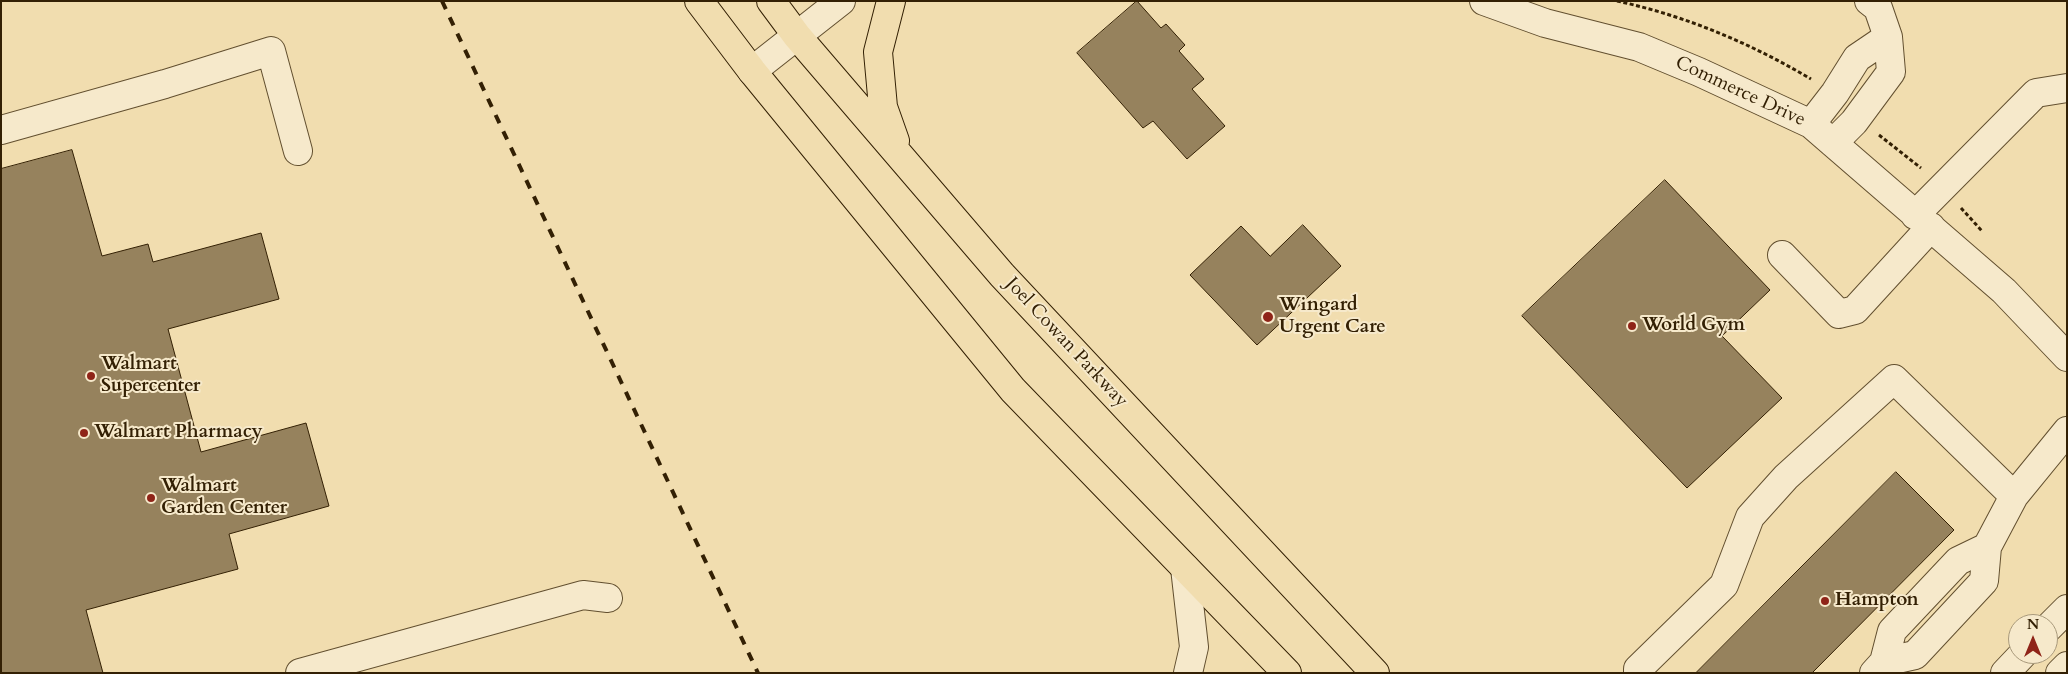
<!DOCTYPE html>
<html>
<head>
<meta charset="utf-8">
<style>
  body { margin:0 }
  #map { position:relative; width:2068px; height:674px; overflow:hidden; background:#f1ddaf; font-family:Cardo,serif }
  canvas { display:block }
  .frame { position:absolute; inset:0; border:2px solid #332004; pointer-events:none }
  .north { position:absolute; left:2008px; top:614px; width:50px; height:50px; box-sizing:border-box; background:#f6e9cb; border:1px solid #a8997b; border-radius:50%; rotate:0deg; font-size:14px; font-weight:700; line-height:20px; text-align:center; color:#332004 }
  .north::after { content:''; display:block; margin:auto; width:18px; height:22px; background:#8f2418; clip-path:polygon(50% 0,100% 100%,50% 72%,0 100%) }
</style>
</head>
<body>
<div id="map">
<canvas width="2068" height="674"></canvas>
<div class="frame"></div>
<div class="north">N</div>
</div>
<script>
const ctx = document.querySelector('canvas').getContext('2d');
ctx.lineJoin = 'round';
function fillPath(path, color) {
  ctx.fillStyle = color;
  ctx.fill(path, 'evenodd');
}
function stroke(path, color, width, dash) {
  ctx.strokeStyle = color;
  ctx.lineWidth = width;
  ctx.lineCap = dash ? 'butt' : 'round';
  ctx.setLineDash(dash || []);
  ctx.stroke(path);
}
function write(font, color, halo, rows, align = 'center') {
  ctx.font = font + ' Cardo,serif';
  ctx.lineWidth = 4;
  ctx.setLineDash([]);
  ctx.textBaseline = 'middle';
  ctx.strokeStyle = halo;
  ctx.fillStyle = color;
  for (const [text, x, y, turn = 0] of rows) {
    ctx.save();
    ctx.translate(x, y);
    ctx.rotate((+turn || 0) * Math.PI / 180);
    ctx.textAlign = isNaN(turn) ? turn : align;
    if (halo) ctx.strokeText(text, 0, 0);
    ctx.fillText(text, 0, 0);
    ctx.restore();
  }
}
const building = new Path2D(`
  M1137,1L1161,28L1166,24L1185,45L1179,51L1204,79L1192,89L1225,126L1187,159L1153,121L1143,128L1077,53Z
  M72,150L102,256L148,244L153,262L261,233L279,299L168,329L201,452L306,423L329,506L229,534L238,569L86,610L103,673H1V169Z
  M1665,180L1770,290L1722,336L1782,398L1687,488L1522,316Z
  M1303,225L1341,266L1257,345L1190,275L1241,226L1270,256Z
  M1896,472L1954,530L1812,673H1696Z`);
fillPath(building, '#96825d');
stroke(building, '#332004', 1);
const minor = new Path2D(`
  M1484,1L1545,23L1639,47L1699,72L1811,124L2004,291L2067,357
  M752,71L841,1
  M1811,124L1835,93L1857,58L1888,37
  M1,130L165,84L271,51L298,151
  M1833,143L1854,122L1891,72L1888,37L1878,8L1869,1
  M1915,215L2036,93L2067,88
  M1782,255L1839,314L1855,310L1931,227
  M1185,568L1194,647L1188,673
  M2048,628L2067,609
  M1884,662L1915,655L1984,581L1987,547L2014,496L2067,431
  M300,673L583,595L608,598
  M1638,673V669L1724,585L1750,517L1786,477L1894,379L2014,496
  M1874,673L1884,662L1892,631L1958,561L1987,547
  M2005,673L2023,654
  M2060,673L2067,666`);
const major = new Path2D(`
  M699,1L752,71L1013,390L1287,673
  M771,1L797,36L1002,275L1375,673
  M891,1L878,52L883,107L895,141`);
stroke(minor, '#624f2f', 30);
stroke(major, '#332004', 30);
stroke(new Path2D(`
  M1617,1C1686,16 1750,43 1811,79
  M1879,135L1921,168
  M1961,208L1982,231`), '#332004', 3, [4, 2.5]);
stroke(minor, '#f6e9cb', 28);
stroke(major, '#f1ddaf', 28);
stroke(new Path2D(`
  M442,1L758,673`), '#332004', 4, [9, 9]);
for (const [x, y, r, color] of [
  [1268,317,6,"#8f2418"],
  [1632,326,5,"#8f2418"],
  [91,376,5,"#8f2418"],
  [84,433,5,"#8f2418"],
  [151,498,5,"#8f2418"],
  [1825,601,5,"#8f2418"]
]) {
  const dot = new Path2D();
  dot.arc(x, y, r, 0, 2 * Math.PI);
  ctx.fillStyle = color;
  ctx.fill(dot);
  stroke(dot, '#f6e9cb', 2);
}
write('19px', '#332004', '#f6e9cb', [
  ["Commerce Drive",1740,92,25],
  ["Joel Cowan Parkway",1066,343,47]
]);
write('bold 19px', '#332004', '#f6e9cb', [
  ["Wingard",1279,306],
  ["Urgent Care",1279,328],
  ["World Gym",1642,326],
  ["Walmart",101,365],
  ["Supercenter",101,387],
  ["Walmart Pharmacy",94,433],
  ["Walmart",161,487],
  ["Garden Center",161,509],
  ["Hampton",1835,601]
], 'left');
</script>
</body>
</html>
